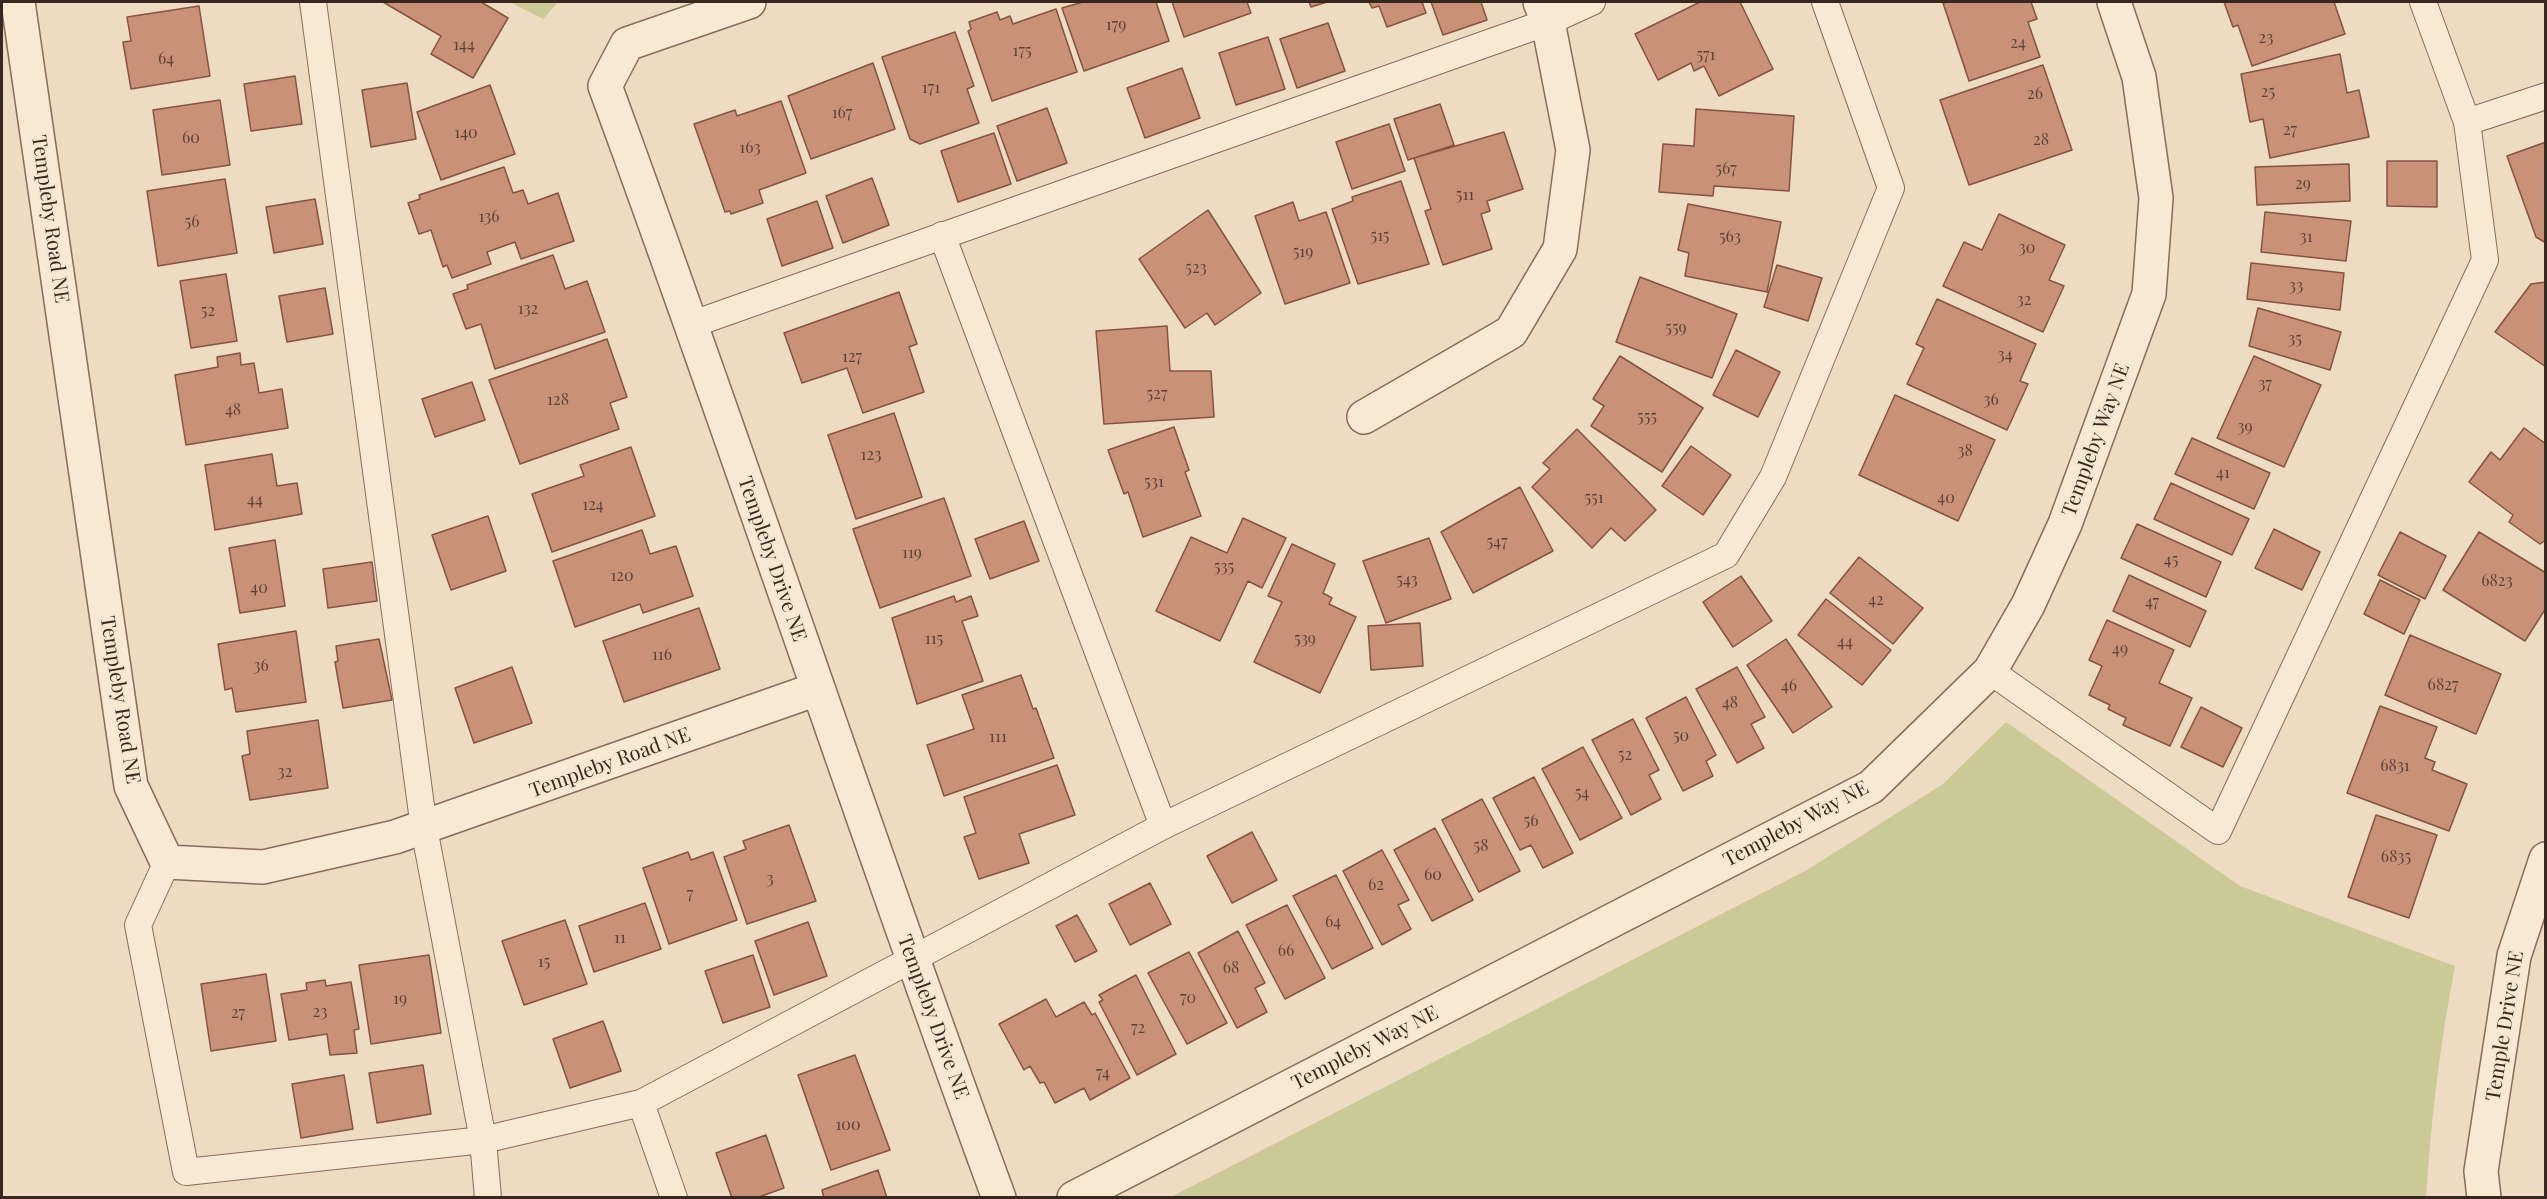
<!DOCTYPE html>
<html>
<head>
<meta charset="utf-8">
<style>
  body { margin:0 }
  #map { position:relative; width:2547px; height:1199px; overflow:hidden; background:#eddbc2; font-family:"Playfair Display",serif }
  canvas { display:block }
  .frame { position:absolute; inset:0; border:3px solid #37271e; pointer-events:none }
</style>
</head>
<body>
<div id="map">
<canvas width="2547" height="1199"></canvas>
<div class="frame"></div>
</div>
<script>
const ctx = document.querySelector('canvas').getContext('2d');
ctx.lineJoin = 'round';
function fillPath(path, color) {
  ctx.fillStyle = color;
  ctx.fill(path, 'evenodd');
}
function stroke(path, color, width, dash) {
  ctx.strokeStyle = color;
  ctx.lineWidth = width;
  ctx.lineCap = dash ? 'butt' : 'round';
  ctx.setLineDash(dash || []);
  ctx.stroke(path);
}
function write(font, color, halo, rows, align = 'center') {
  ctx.font = font + ' "Playfair Display",serif';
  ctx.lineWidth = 4.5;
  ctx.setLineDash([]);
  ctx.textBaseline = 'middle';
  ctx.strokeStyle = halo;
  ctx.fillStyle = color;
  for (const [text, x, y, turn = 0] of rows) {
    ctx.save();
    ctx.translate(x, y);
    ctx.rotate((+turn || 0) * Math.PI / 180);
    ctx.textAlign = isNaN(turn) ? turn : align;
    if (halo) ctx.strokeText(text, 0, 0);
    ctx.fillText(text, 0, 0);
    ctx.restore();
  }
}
fillPath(new Path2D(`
  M510,2H558L543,19Z
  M2006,722L2240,886L2455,966C2440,1043 2431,1120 2426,1197H1171L1807,870L1943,784Z`), '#cbca97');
const building = new Path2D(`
  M383,2H481L508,18L473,78L431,54L441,36Z
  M1083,2H1156L1169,41L1084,71L1062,8Z
  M1172,2H1247L1251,13L1184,37Z
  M1309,2H1327L1311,7Z
  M1369,2H1422L1426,13L1387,27L1379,6L1372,8Z
  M1431,2H1481L1487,20L1443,35Z
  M1700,2H1740L1773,69L1719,96L1704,66L1694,71L1691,63L1658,80L1635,34Z
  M1949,2H2031L2037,19L2028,22L2040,57L1969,81L1943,3Z
  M2224,2H2334L2345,34L2252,66L2238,25L2233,27Z
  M199,6L210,76L131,89L123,42L131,41L127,17Z
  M1056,9L1077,72L992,101L968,31L971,29L969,22L997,12L1000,20L1010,16L1013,24Z
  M1328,23L1345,71L1297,88L1280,39Z
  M955,32L974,86L967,89L979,123L920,144L910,139L882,57Z
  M1268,37L1285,89L1236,105L1219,53Z
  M2340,54L2347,93L2359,90L2369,137L2270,158L2263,119L2250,122L2241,74Z
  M873,63L895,129L811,159L788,96Z
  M2043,65L2072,150L1969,185L1940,100Z
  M1182,68L1200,118L1145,138L1127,88Z
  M295,76L302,124L251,131L244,84Z
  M407,83L416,139L371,147L362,90Z
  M490,85L515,154L441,180L417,112Z
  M220,100L230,165L162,175L153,110Z
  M781,101L806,173L759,190L763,203L731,214L730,211L725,212L694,124L735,110L737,116Z
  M1440,104L1454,145L1408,160L1394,119Z
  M1047,108L1067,163L1017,181L997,126Z
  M1696,109L1794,116L1789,191L1714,186L1713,196L1659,192L1663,144L1694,146Z
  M1389,124L1405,171L1352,189L1336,142Z
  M1504,132L1523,189L1487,201L1490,211L1481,214L1492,249L1443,265L1425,211L1431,209L1414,158Z
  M994,133L1011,184L958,202L941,151Z
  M2546,142V243L2536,237L2507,156Z
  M2387,161H2437V207L2387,206Z
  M2349,164L2350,201L2257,205L2255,167Z
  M504,167L513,193L523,190L528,204L558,193L574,241L521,259L515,242L487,252L491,264L452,278L447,265L443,267L431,230L419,234L408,203L420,199L419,195Z
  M872,178L889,225L843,243L826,196Z
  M225,179L237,253L158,266L147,191Z
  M1401,181L1429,264L1358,284L1332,209L1353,201L1352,197Z
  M315,199L323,244L274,253L266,207Z
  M817,201L833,248L782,266L767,219Z
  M1293,202L1299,221L1326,212L1350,283L1285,304L1255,216Z
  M1688,204L1781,222L1767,292L1685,276L1689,253L1678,250Z
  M1208,210L1261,293L1215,325L1207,313L1185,328L1139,259Z
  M2265,212L2351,221L2346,261L2261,252Z
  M1999,214L2065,245L2049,280L2064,286L2043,332L1943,286L1964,242L1982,250Z
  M553,255L565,289L587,281L605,332L495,369L481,324L466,329L453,294L468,289L467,285Z
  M2251,263L2344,273L2340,310L2247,299Z
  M1777,265L1822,278L1808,321L1764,307Z
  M226,274L237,341L191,348L180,281Z
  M1640,277L1737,314L1712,378L1616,342Z
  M2546,282V367L2495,332L2531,284Z
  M325,288L333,334L287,342L279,296Z
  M899,292L917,344L909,347L924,392L863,413L847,368L802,383L784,333Z
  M1937,299L2036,344L2020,381L2028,384L2007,430L1907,384L1924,348L1916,344Z
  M2258,308L2341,332L2330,370L2249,346Z
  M1167,326L1170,371H1211L1214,417L1104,424L1096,331Z
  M607,339L627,397L610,403L619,429L520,464L489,380Z
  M1736,350L1780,372L1758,417L1713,395Z
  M240,353L241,365L254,363L259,393L282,389L288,428L186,445L175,375L218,367L217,357Z
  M1620,356L1703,408L1662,472L1591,426L1604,406L1593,399Z
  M2254,356L2321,385L2284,467L2217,438Z
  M472,382L485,420L435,437L422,399Z
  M1895,395L1995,440L1958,521L1859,475Z
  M894,413L922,497L856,519L828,435Z
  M1174,427L1189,470L1185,472L1201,516L1143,537L1128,492L1124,494L1108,450Z
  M2524,428L2546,444V540L2540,544L2509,522L2513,515L2469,482L2491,452L2500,460Z
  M1577,429L1656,510L1625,541L1611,528L1592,548L1532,487L1550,469L1543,463Z
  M2192,438L2270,473L2254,509L2175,474Z
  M1691,446L1731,475L1703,515L1662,486Z
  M631,447L655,516L552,552L532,494L584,476L580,465Z
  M272,454L277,486L297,483L302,514L215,530L205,465Z
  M2171,483L2249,519L2232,555L2154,519Z
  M1520,487L1553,551L1473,593L1441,532Z
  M944,498L971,576L880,608L853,529Z
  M488,516L506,571L451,590L432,535Z
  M1243,518L1286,538L1262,588L1248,581L1220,641L1156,611L1191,537L1227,553Z
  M1024,521L1039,561L990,579L975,539Z
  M2137,524L2221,562L2206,597L2121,558Z
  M2274,529L2320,552L2302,590L2255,568Z
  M642,530L650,554L676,546L693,596L643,613L640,604L575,627L553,561Z
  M2400,532L2446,556L2425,599L2378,575Z
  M2479,532L2546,573V608L2525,641L2443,590Z
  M1429,538L1451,599L1386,623L1363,561Z
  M275,540L285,606L240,613L229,548Z
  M1292,544L1335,564L1323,593L1332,598L1329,604L1356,617L1320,693L1254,662L1282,602L1268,596Z
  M1859,557L1923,608L1893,644L1830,593Z
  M372,562L377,601L328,608L323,569Z
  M2129,575L2206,611L2190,647L2113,611Z
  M1741,576L1772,621L1733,647L1703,602Z
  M2380,580L2420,600L2404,634L2364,614Z
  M954,596L956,602L971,596L978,616L962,621L983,681L917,704L892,618Z
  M1826,599L1891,650L1862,685L1798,635Z
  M699,608L720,669L624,702L603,641Z
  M2107,620L2174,650L2159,683L2192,698L2170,746L2123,725L2126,718L2108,709L2110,705L2089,695L2102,666L2089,660Z
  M1420,623L1423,666L1371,670L1368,626Z
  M296,631L306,702L236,712L232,688L225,690L218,644Z
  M2410,635L2501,674L2476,734L2385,695Z
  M379,639L392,700L343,708L335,662L338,661L336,646Z
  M1786,639L1832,707L1793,733L1747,665Z
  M512,667L532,723L474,743L455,688Z
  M1737,667L1765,717L1751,724L1764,748L1737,763L1696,689Z
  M1021,675L1033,709L1036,708L1054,758L944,796L927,745L974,729L962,695Z
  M1686,697L1716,755L1706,761L1713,776L1683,791L1646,718Z
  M2380,706L2437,727L2425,758L2435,762L2432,770L2467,784L2449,831L2347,793Z
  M2201,707L2242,728L2223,767L2181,747Z
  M1633,719L1659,770L1649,775L1661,799L1631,815L1592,740Z
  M318,720L328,788L250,800L242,756L250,754L247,731Z
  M1583,747L1622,818L1580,840L1542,769Z
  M1057,765L1075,815L1019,834L1029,863L979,879L964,837L976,833L964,797Z
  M1534,777L1573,853L1543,868L1531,845L1520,850L1493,798Z
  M1482,799L1520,871L1479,892L1442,820Z
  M2376,815L2437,835L2409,918L2348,897Z
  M789,825L816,901L747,924L724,857L746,849L743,841Z
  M1435,828L1473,900L1432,921L1394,850Z
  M1252,832L1277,880L1232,903L1207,856Z
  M1382,850L1409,900L1398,905L1411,929L1382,945L1343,871Z
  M688,852L691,860L713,852L737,920L669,944L643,868Z
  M1336,875L1373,948L1332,969L1293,896Z
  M1150,883L1171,924L1130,945L1109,904Z
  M645,903L661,949L594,972L579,926Z
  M1287,905L1325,978L1285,999L1246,925Z
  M1077,915L1097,951L1075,962L1056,926Z
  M565,920L587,984L524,1005L502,941Z
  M808,922L827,976L774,995L755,941Z
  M1238,931L1265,983L1255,988L1267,1012L1237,1028L1198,953Z
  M1189,952L1227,1023L1187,1044L1148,973Z
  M429,955L441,1033L371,1044L359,965Z
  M753,955L770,1007L723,1023L705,971Z
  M266,974L276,1041L211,1051L201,984Z
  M1136,975L1176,1054L1137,1075L1099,1002L1103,1000L1099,995Z
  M325,980L326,986L351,982L359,1029L354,1030L357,1053L330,1055L327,1034L289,1040L281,994L307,990L306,983Z
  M1046,999L1056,1017L1084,1002L1092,1015L1095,1013L1130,1078L1090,1100L1084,1088L1055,1103L1044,1082L1040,1083L1030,1066L1024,1070L999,1024Z
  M603,1021L621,1071L570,1088L553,1039Z
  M855,1055L890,1150L831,1170L798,1075Z
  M423,1065L431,1114L377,1123L369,1073Z
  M344,1075L353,1129L301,1138L292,1084Z
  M766,1135L784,1188L756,1198H732L716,1153Z
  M878,1170L887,1198H824L822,1190Z`);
fillPath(building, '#ca9179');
stroke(building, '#855340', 1.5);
const service = new Path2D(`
  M313,2L424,828L483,1140L641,1103
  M2467,122L2546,96
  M942,235L1163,826
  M693,324L1548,22L1592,2
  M1990,671L2218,831L2485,260L2467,122L2423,2
  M167,862L138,925L186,1172L483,1140L488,1198
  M674,1198L641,1103L1163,826L1726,555L1773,477L1891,188L1825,2`);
const minor = new Path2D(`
  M18,2L131,786L167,862L263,867L395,837L817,689
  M749,2L627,44L605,86C741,455 863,829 999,1198
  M1364,417L1511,332L1560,249L1573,150L1548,22L1540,2
  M1074,1198L1871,787L1990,671L2028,605L2065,524L2149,294L2156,198L2139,77L2114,2`);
const tertiary = new Path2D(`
  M2484,1198L2481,1171L2514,956L2546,859`);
stroke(service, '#876c5a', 28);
stroke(minor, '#876c5a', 36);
stroke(tertiary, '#876c5a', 36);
stroke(service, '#f8e9d5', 26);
stroke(minor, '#f8e9d5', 33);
stroke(tertiary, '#f8e9d5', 33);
write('16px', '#5c4235', null, [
  ["179",1116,25],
  ["23",2266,38],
  ["24",2018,43],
  ["144",464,45],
  ["175",1022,51],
  ["571",1706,55],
  ["64",166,59],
  ["171",931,88],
  ["25",2268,92],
  ["26",2035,94],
  ["167",842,113],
  ["27",2290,130],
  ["140",466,133],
  ["60",191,138],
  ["28",2041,140],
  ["163",750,148],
  ["567",1726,169],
  ["29",2303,184],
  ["511",1465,195],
  ["136",489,217],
  ["56",192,222],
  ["515",1380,236],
  ["563",1730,237],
  ["31",2306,237],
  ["30",2027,248],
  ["519",1303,252],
  ["523",1196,268],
  ["33",2296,286],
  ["32",2024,300],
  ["132",528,309],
  ["52",208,311],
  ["559",1676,328],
  ["35",2295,339],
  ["34",2005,355],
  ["127",852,357],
  ["37",2265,384],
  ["527",1157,394],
  ["128",558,400],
  ["36",1991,400],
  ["48",233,410],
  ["555",1647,417],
  ["39",2245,427],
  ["38",1965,451],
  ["123",871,455],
  ["41",2223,473],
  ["531",1154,482],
  ["551",1594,498],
  ["40",1946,498],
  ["44",255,500],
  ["124",593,505],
  ["547",1497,542],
  ["119",912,553],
  ["45",2171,560],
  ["535",1224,567],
  ["120",622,576],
  ["543",1407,580],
  ["6823",2497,581],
  ["40",259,588],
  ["42",1876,600],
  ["47",2152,602],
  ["115",934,639],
  ["539",1305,639],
  ["44",1845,642],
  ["49",2120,649],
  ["116",662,655],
  ["36",261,666],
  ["6827",2443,685],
  ["46",1789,686],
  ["48",1730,703],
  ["50",1681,736],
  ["111",998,737],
  ["52",1625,755],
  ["6831",2395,766],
  ["32",285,772],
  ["54",1582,793],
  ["56",1531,821],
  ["58",1481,846],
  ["6835",2396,857],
  ["60",1433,875],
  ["3",770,879],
  ["62",1376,885],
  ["7",690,894],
  ["64",1333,922],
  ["11",620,938],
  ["66",1286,951],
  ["15",544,962],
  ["68",1231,968],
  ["70",1188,998],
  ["19",400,999],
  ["23",320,1012],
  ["27",238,1013],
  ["72",1138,1028],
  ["74",1103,1073],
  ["100",848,1125]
]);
write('20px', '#37271e', '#f5e6d2', [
  ["Templeby Road NE",50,219,82],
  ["Templeby Way NE",2096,440,-70],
  ["Templeby Drive NE",772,559,71],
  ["Templeby Road NE",120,700,81],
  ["Templeby Road NE",610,763,-20],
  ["Templeby Way NE",1796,824,-28],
  ["Templeby Drive NE",933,1017,70],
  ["Temple Drive NE",2505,1026,-81],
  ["Templeby Way NE",1365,1048,-27]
]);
</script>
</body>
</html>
